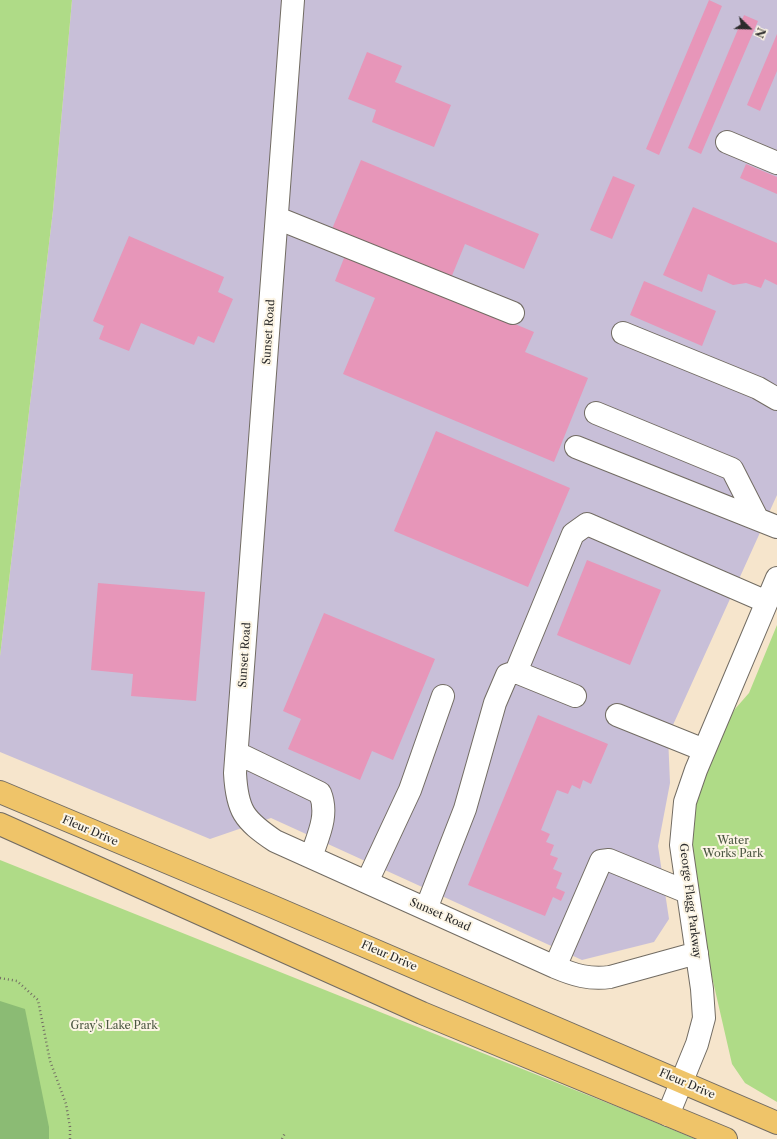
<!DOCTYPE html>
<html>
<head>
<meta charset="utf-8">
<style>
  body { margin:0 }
  #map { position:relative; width:777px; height:1139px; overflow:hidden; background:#f6e5cc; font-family:"Libre Caslon Text",serif }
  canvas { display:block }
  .north { position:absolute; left:729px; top:8px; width:40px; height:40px; -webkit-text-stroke:3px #fcf5e5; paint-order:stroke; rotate:113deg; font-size:11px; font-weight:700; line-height:16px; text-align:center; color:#2b2b2b }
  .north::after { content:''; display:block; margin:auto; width:14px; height:18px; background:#2b2b2b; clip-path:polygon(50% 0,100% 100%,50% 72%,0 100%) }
</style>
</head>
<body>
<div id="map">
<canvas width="777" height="1139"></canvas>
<div class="north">N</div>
</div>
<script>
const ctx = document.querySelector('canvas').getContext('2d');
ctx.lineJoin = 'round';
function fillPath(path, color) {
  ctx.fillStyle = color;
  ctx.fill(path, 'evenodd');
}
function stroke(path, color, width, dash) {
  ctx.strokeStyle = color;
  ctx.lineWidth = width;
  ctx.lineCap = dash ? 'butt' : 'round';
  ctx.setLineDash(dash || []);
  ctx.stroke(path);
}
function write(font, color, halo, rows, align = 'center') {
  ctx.font = font + ' "Libre Caslon Text",serif';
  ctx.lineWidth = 4;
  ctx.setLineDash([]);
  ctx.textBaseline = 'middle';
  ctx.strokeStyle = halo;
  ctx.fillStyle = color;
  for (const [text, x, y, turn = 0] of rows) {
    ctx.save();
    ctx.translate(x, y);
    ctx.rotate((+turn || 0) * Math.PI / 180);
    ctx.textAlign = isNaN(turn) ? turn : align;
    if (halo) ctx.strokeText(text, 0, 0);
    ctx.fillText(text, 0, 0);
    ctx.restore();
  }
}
fillPath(new Path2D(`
  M72,0H777V495L668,736L670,783L658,846L669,919L654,942L582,960L271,818L210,839L0,752V656L53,210Z`), '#c8bfd8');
fillPath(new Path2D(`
  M0,0H72L53,210L0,656Z
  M777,625V1102L745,1083L732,1064L693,894L687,848L697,792L725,726L735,709L749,693Z
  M0,860L630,1112L695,1139H0Z`), '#afdb87');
fillPath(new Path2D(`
  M0,1001L25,1009L49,1127V1139H0Z`), '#8bbb74');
fillPath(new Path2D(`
  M709,0L722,6L659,155L646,149Z
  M744,15L758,21L701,154L688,148Z
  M777,34V71L760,111L747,105Z
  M367,52L402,66L395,82L451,105L434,147L372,122L376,110L348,99Z
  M361,160L539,234L524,269L465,244L451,278L332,229Z
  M746,164L777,177V194L740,178Z
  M613,176L635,185L612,239L590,230Z
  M693,207L777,243V285L765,279L761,288L746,283L733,285L708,274L702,292L663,275Z
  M129,236L224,277L218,292L233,299L214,343L198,336L194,345L141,323L129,351L99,339L104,326L93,321Z
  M346,253L534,332L525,352L588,378L554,462L343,374L375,298L335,281Z
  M644,281L716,311L702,346L630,315Z
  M436,431L570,488L528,587L394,531Z
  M587,560L661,590L630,665L557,635Z
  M98,583L205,592L196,701L131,696L133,674L91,670Z
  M324,613L435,659L393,760L372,751L360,780L288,749L301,719L283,711Z
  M538,715L608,744L591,784L583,780L580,789L572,785L568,794L557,790L541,830L550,834L546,842L554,845L550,855L558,858L553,869L562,873L556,888L565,892L561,901L553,897L545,916L468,885Z`), '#e796b9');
const minor = new Path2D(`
  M293,0L235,773C237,811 244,820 275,841L555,967C574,975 590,980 610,977L697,953
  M727,142L777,163
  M277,218L513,313
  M623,333L758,388L777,399
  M596,413L732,469L757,518
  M576,447L777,527
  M516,672L575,696
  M617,715L704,750
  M237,753L320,793C329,815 318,836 311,857
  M367,882L410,790L443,696
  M426,909L465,809L495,703L507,675L516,672L573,534L587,524L767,602
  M555,967L601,861L609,860L687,892
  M668,1115L697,1044L704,1018L702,989L681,845L685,802L696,770L777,578`);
const major = new Path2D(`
  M0,792L269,905L777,1123
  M0,824L422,1013L726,1139`);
stroke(minor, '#726c63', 24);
stroke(major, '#726c63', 24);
stroke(new Path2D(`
  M0,978L17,981L38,1000L50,1061L66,1104L70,1127V1139
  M282,1139L285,1133`), '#726c63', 2.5, [1, 3]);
stroke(minor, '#fff', 22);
stroke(major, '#efc469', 22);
write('11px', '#2b2b2b', '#fcf5e5', [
  ["Sunset Road",269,332,-86],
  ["Sunset Road",245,655,-86],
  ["Fleur Drive",90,831,23],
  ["George Flagg Parkway",690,901,83],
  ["Sunset Road",440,915,24],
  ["Fleur Drive",389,956,23],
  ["Fleur Drive",687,1084,23]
]);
write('11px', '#4c5742', '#fcf5e5', [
  ["Water",733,841],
  ["Works Park",733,854],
  ["Gray's Lake Park",114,1026]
]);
</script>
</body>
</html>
